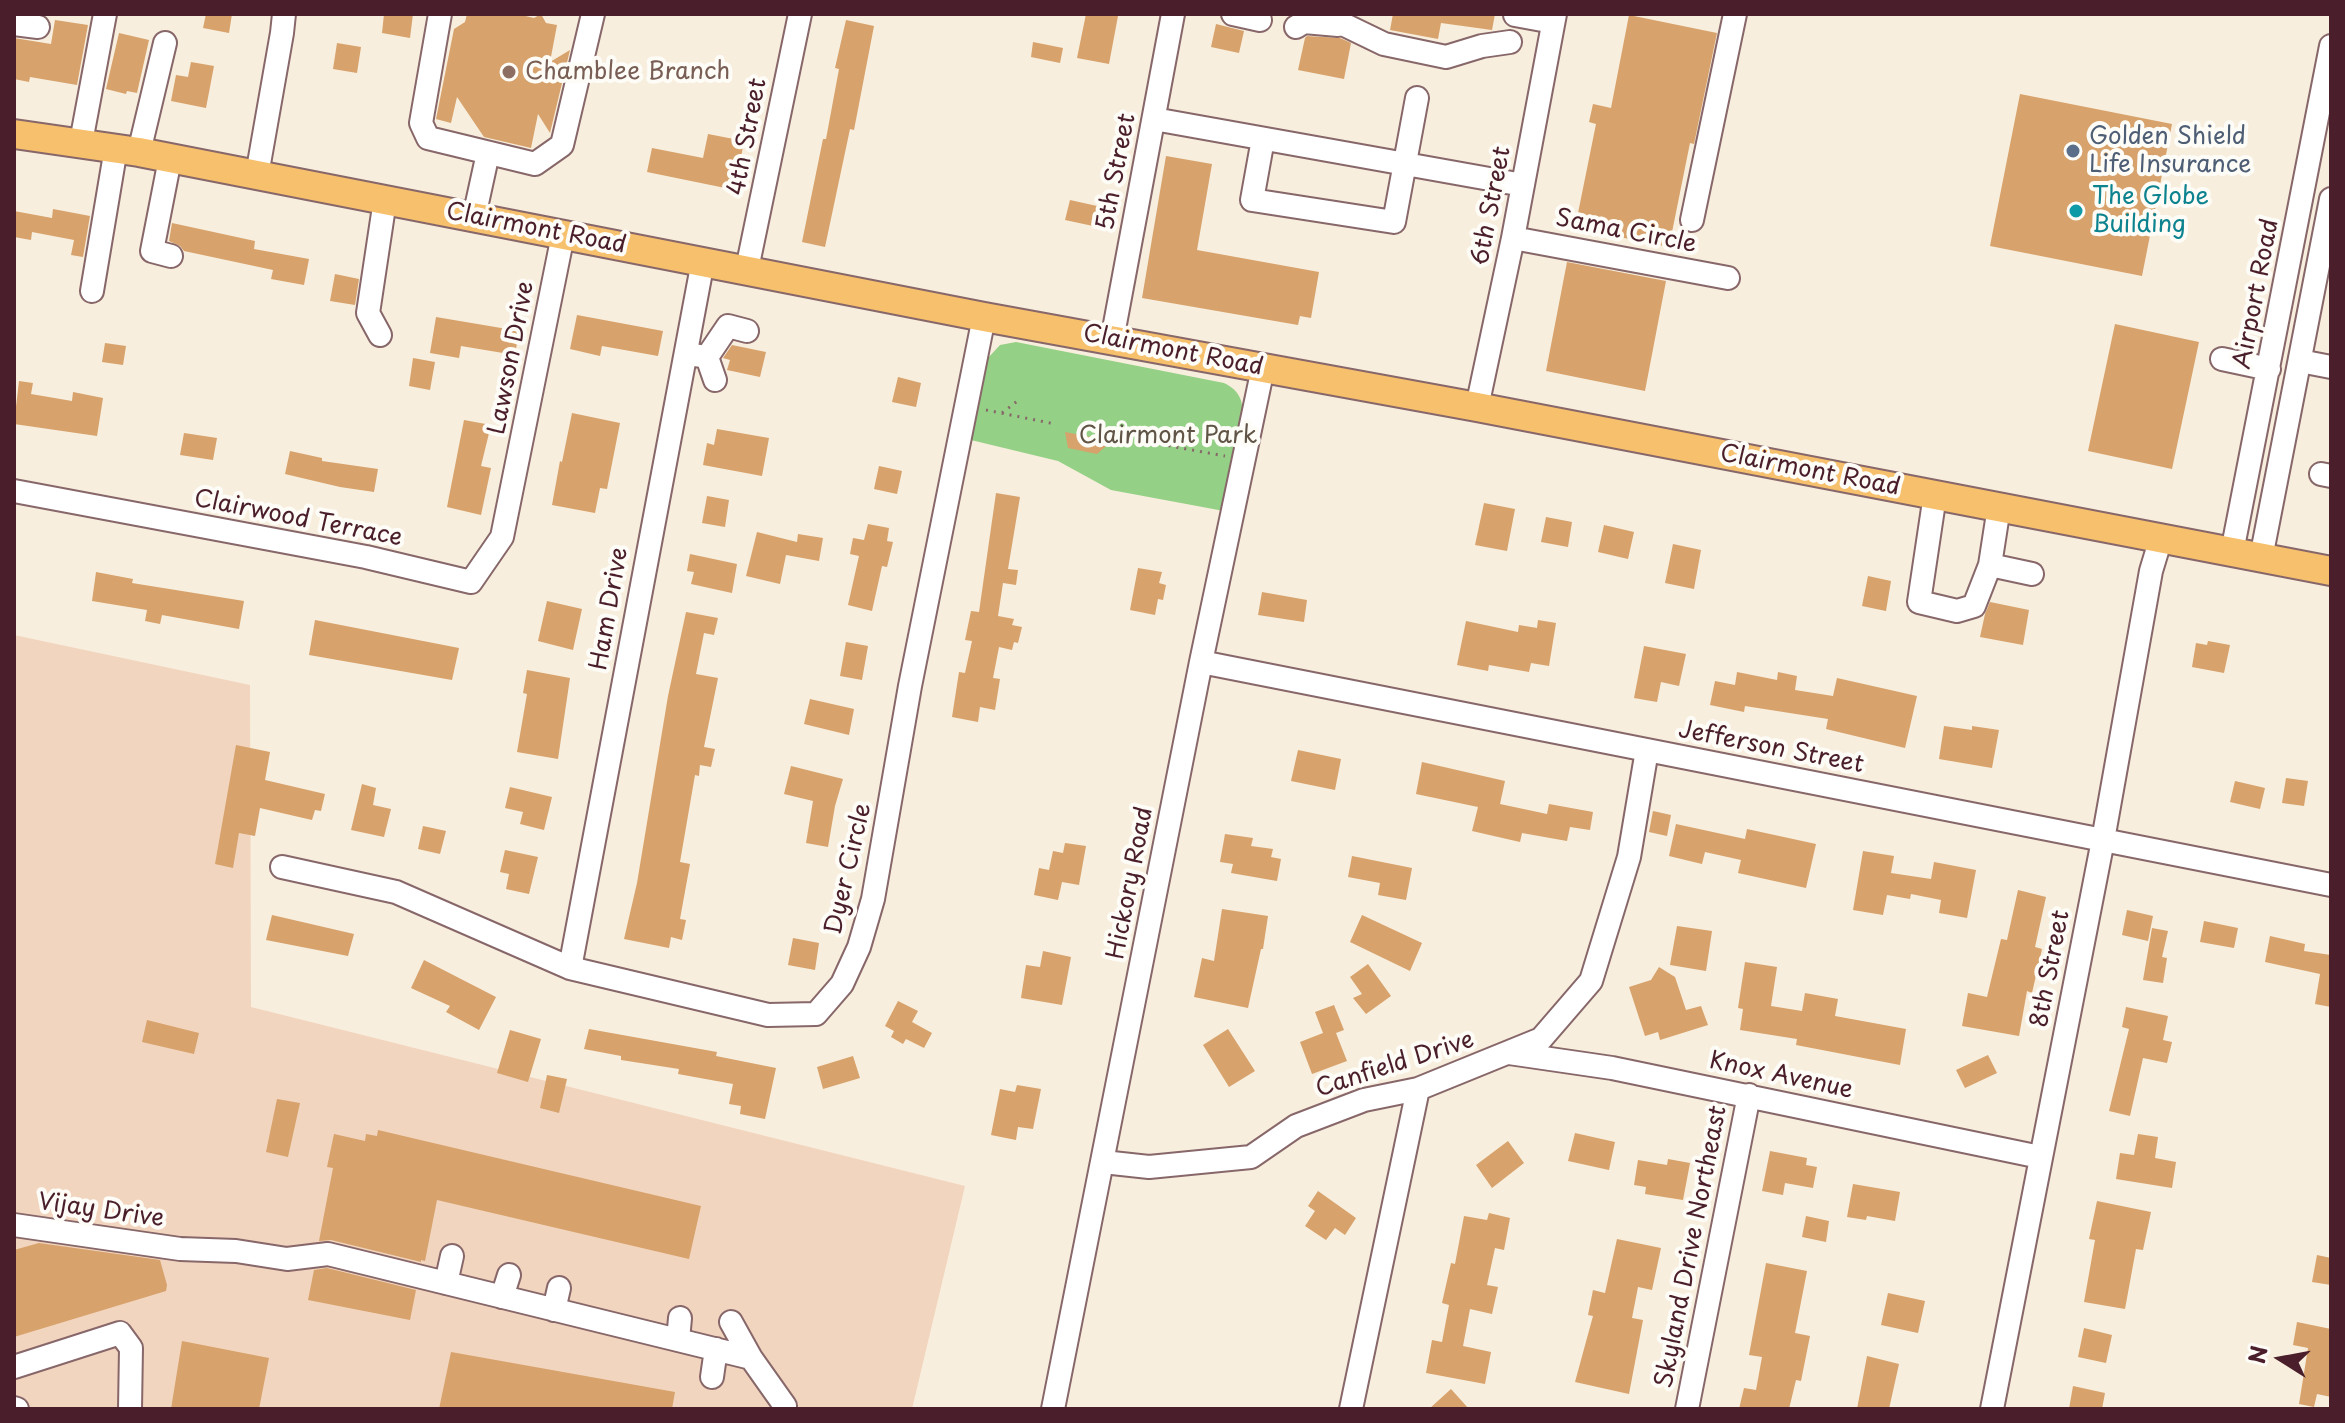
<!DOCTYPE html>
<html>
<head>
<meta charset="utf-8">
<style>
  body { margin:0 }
  #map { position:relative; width:2345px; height:1423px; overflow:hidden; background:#f8eedd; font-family:"Playpen Sans",sans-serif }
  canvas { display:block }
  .frame { position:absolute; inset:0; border:16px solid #4a1f2b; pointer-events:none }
  .north { position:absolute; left:2241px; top:1319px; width:80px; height:80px; -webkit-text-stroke:6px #fdfcf7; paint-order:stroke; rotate:281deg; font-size:22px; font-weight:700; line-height:32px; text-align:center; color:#4a1f2b }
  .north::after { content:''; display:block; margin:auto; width:28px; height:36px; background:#4a1f2b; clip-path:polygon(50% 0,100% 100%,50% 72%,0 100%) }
</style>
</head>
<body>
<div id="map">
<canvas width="2345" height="1423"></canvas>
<div class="frame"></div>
<div class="north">N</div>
</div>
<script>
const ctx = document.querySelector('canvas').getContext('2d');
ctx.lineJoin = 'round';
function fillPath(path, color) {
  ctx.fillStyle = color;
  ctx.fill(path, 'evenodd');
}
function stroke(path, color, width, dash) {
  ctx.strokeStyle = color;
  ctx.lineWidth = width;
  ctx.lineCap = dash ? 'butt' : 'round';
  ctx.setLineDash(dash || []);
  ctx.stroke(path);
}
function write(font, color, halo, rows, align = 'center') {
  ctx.font = font + ' "Playpen Sans",sans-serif';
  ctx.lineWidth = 8;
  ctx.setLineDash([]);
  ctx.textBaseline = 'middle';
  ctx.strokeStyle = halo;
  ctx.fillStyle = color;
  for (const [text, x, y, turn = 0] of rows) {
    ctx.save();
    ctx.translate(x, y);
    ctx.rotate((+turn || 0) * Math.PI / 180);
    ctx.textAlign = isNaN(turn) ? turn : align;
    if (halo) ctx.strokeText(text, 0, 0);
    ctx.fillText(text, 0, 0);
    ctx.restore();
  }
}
fillPath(new Path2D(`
  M14,635L250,685L251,1007L965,1186L912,1409H14Z`), '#f2d5be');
fillPath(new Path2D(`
  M1016,342L1224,383C1241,391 1244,403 1242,420L1224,511L1111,490L1058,461L971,440L987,359L1000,345Z`), '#94d085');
fillPath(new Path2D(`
  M206,14H232L229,33L203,28Z
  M384,14H413L410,38L382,33Z
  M467,14H517L534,18L541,14L546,23L557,25L550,62L570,50L550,133L538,114L531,148L484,137L457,97L451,123L436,119L454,29L465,22Z
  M1086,14L1118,16L1109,64L1077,58Z
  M1393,14H1495L1492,30L1441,23L1438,39L1390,30Z
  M1629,15L1717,33L1694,144L1690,143L1669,247L1575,228L1596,124L1589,122L1593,104L1611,108Z
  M55,20L88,25L77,85L30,77L29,82L14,79V38L51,44Z
  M846,20L874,26L854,130L850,129L825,247L802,242L823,139H826L839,69L835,68Z
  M1216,24L1244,31L1239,53L1211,47Z
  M119,33L149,40L137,93L127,91L126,94L106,89Z
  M1307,36L1340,38L1351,43L1344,79L1298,70L1305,38Z
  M1033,42L1063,48L1060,63L1031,57Z
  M337,43L361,47L357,73L333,69Z
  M191,62L214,66L206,108L171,101L176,75L188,77Z
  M2020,94L2172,124L2142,276L1990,246Z
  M708,134L744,141L735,190L647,172L652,148L703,158Z
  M1166,156L1212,164L1197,250L1319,272L1311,318L1300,316L1298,325L1142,298Z
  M1070,200L1097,206L1093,226L1065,220Z
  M53,209L90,216L83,257L71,255L74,240L32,232L31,240L14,237V211L52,218Z
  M172,223L255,241L254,249L309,259L304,285L271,279L273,270L184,251L180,246L169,241Z
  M1567,262L1666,281L1645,391L1546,371Z
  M335,274L359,279L355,305L330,301Z
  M577,315L663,331L658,356L602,346L600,356L570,349Z
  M436,317L519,331L515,355L461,346L459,358L430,353Z
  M2115,324L2199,342L2172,469L2088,451Z
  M105,343L126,346L123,365L102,362Z
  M732,345L766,352L760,377L727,370L730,360L723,358Z
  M413,358L435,362L430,390L409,386Z
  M898,377L921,383L916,407L892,402Z
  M19,381L33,383L31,394L72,401L73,392L103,398L97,436L14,424Z
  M572,413L620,423L607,489L600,488L595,513L552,505L560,461L562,462Z
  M464,420L491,425L481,466L491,468L481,515L447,507Z
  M717,429L769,438L762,476L703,465L707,443L714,445Z
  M1065,432L1112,441L1097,454L1068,448Z
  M184,433L217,438L213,460L180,455Z
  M290,451L322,458V461L378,469L374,492L340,487L285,474Z
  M879,466L902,471L897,494L874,489Z
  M996,493L1020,497L1008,569L1018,570L1016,585L1003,583L998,616L1014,619L1012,625L1022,627L1018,643L1014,642L1012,650L999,647L993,678L1000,679L995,710L980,707L978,722L952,717L959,672L965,673L972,641L965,640L971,611L979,612Z
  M707,496L729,500L725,527L702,523Z
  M1484,503L1515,509L1507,551L1475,545Z
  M1546,517L1572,522L1568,547L1541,542Z
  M868,524L889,528L887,541L893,542L887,567L882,566L872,611L848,605L859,556L850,554L853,538L864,540Z
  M1604,525L1634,532L1628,559L1598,552Z
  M757,532L797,542L798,534L823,538L819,561L786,555L780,584L746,576Z
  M1673,544L1701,550L1694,589L1665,583Z
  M690,554L737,564L732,593L691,584L694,572L687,571Z
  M1138,568L1162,572L1159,583L1166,585L1163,600L1158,599L1155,615L1130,610Z
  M96,572L133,579L132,583L244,601L239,629L162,615L160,624L145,621L147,610L92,601Z
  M1868,576L1891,581L1886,611L1862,606Z
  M1262,592L1307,600L1304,622L1258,615Z
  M547,601L582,609L573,650L538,641Z
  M1990,602L2029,610L2023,645L1980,637L1985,614Z
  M686,612L718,618L714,635L704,633L696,674L718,678L704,747L715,749L711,767L700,765L699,776L695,775L680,862L690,864L680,919L686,920L682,940L671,937L669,948L624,939L637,883L668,696Z
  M315,620L459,648L452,680L309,655Z
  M1538,620L1556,623L1549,666L1531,663L1529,672L1489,665L1488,671L1457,665L1466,621L1518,632L1519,625L1537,628Z
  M2208,641L2230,645L2224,673L2192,667L2196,643L2207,645Z
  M846,642L868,646L862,680L840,676Z
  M1644,646L1686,654L1679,686L1661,682L1657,702L1634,698Z
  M527,670L570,678L558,759L517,752L527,694L523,693Z
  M1737,672L1777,680L1778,672L1797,676L1795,690L1833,696L1837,678L1917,696L1905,748L1826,729L1828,719L1745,706L1744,712L1710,705L1715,681L1735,685Z
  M810,699L854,709L849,735L804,724Z
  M1944,726L1972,730V726L1999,730L1992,768L1939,759Z
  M236,745L270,752L265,780L325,794L321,811L315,810L312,820L260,808L255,836L239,833L233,868L215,864Z
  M1298,750L1341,759L1335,790L1291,781Z
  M1422,762L1505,781L1500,804L1547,814L1549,804L1593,812L1590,830L1570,827L1567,841L1522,833L1520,842L1472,831L1478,807L1416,794Z
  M791,766L843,779L835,806L828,847L806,843L813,801L784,794Z
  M2286,778L2308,781L2304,806L2282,803Z
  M2235,781L2265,788L2260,809L2230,802Z
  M362,784L376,788L373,805L391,809L384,837L351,830Z
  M510,787L552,797L544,830L520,824L523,812L505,808Z
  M1653,811L1671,815L1667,836L1649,832Z
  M1676,824L1745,839L1747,829L1816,844L1806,888L1738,873L1741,860L1705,852L1702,864L1669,856Z
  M423,826L446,831L440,854L418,849Z
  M1225,834L1253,838L1251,846L1273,849L1271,857L1281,859L1277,881L1231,873L1233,864L1220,862Z
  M1065,843L1086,846L1079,885L1062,882L1058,900L1034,895L1039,868L1049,870L1053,851L1063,853Z
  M505,850L538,857L529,894L506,889L509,874L500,872Z
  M1863,851L1894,856L1891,873L1931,879L1934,862L1976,870L1967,918L1939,913L1941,900L1911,894L1910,899L1887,895L1883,915L1853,910Z
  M1352,856L1412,868L1406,900L1378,895L1380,883L1348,877Z
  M2018,890L2046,897L2035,947L2042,949L2032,993L2027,991L2019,1036L1962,1026L1968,993L1987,997L2001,939L2007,940Z
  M1222,909L1268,916L1263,949H1261L1248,1008L1194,997L1202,958L1214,961Z
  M2127,910L2153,916L2148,941L2122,935Z
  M272,915L354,934L348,956L266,940Z
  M1362,915L1422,943L1410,971L1350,942Z
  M2204,921L2238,928L2234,948L2200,942Z
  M1677,926L1712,931L1706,971L1670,965Z
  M2152,928L2168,931L2162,957L2167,958L2163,983L2143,980Z
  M2270,936L2305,944L2304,951L2331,955V1007L2315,1004L2320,974L2265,962Z
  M793,938L819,943L815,970L788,965Z
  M1043,951L1071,957L1062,1005L1021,998L1026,965L1040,967Z
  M424,960L496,997L479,1030L446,1012L450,1006L411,988Z
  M1745,962L1777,967L1771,1006L1802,1011L1805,993L1838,999L1835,1016L1906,1029L1900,1065L1796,1045L1797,1039L1740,1030L1743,1009L1738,1008Z
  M1368,964L1391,996L1366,1014L1353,998L1362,994L1350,977Z
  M1659,967L1675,977L1686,1010L1701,1006L1708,1025L1660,1040L1658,1032L1645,1036L1629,987L1651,980Z
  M898,1001L918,1011L912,1022L932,1033L924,1048L906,1039L903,1044L891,1037L894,1031L885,1026Z
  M1334,1005L1344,1030L1336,1033L1347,1061L1312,1074L1300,1042L1323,1033L1315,1012Z
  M2126,1007L2168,1016L2163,1040L2172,1042L2167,1063L2143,1058L2130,1116L2109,1111L2129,1029L2122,1027Z
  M147,1020L199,1033L194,1054L142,1042Z
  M589,1029L717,1052L716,1056L776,1068L765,1119L740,1114L741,1106L729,1104L733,1084L678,1074L679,1069L621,1060V1056L584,1049Z
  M1228,1029L1255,1071L1229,1087L1203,1045Z
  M510,1030L541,1039L528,1082L497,1073Z
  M1988,1055L1997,1073L1965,1088L1956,1070Z
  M853,1056L860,1078L823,1089L817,1067Z
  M547,1075L567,1079L559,1113L540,1108Z
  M1017,1085L1041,1089L1033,1129L1018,1127L1016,1140L991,1135L1000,1089L1015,1092Z
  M277,1099L300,1103L288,1157L266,1152Z
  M378,1130L701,1206L689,1259L437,1200L425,1261L421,1260V1262L331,1240L319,1241L333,1168L327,1167L334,1134L365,1141L366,1134L377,1136Z
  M1575,1133L1615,1142L1609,1170L1568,1161Z
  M2138,1134L2158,1137L2155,1158L2176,1162L2172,1188L2116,1179L2120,1153L2134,1155Z
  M1508,1141L1524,1163L1492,1188L1476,1165Z
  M1770,1151L1807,1158L1806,1165L1817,1167L1813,1188L1785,1183L1783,1195L1762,1191Z
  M1668,1159L1690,1163L1683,1200L1645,1194L1646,1187L1634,1185L1638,1160L1667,1165Z
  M1853,1184L1900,1192L1895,1221L1867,1216L1866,1220L1847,1217Z
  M1318,1191L1356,1218L1345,1235L1335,1228L1326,1240L1305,1226L1315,1211L1308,1206Z
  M2097,1201L2151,1212L2143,1250L2136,1249L2125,1309L2084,1302L2095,1240L2089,1239Z
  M1489,1213L1510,1218L1504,1250L1495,1248L1487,1285L1498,1287L1492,1314L1470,1309L1463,1346L1491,1352L1485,1384L1426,1373L1432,1340L1442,1342L1449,1305L1442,1303L1451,1263L1455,1264L1464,1216L1487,1220Z
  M1806,1216L1829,1221L1826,1242L1802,1237Z
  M1617,1239L1661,1248L1652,1290L1638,1287L1632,1318L1643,1320L1629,1394L1575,1382L1593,1316L1588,1315L1593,1290L1605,1293Z
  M39,1243L160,1260L167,1285L166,1291L14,1337V1250Z
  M2317,1255L2331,1258V1285L2312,1282Z
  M1766,1263L1807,1271L1795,1333L1810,1336L1801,1381L1796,1380L1789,1409H1739L1744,1388L1756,1390L1762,1357L1749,1355Z
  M327,1268L416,1290L410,1320L308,1300L314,1270Z
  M1888,1293L1925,1301L1918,1333L1881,1325Z
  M2297,1322L2331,1329V1397L2317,1394L2314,1407L2299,1404L2308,1348L2293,1345Z
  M2084,1328L2112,1335L2106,1363L2078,1357Z
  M182,1341L269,1358L259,1409H171Z
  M451,1352L675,1392L672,1409H439Z
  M1867,1356L1899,1364L1889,1409H1857Z
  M2073,1386L2105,1393L2102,1409H2069Z
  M1451,1389L1469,1409H1429Z`), '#d7a26b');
const minor = new Path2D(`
  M440,14L421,123L428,138L535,164L562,145L593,14
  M1233,14L1260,20
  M1322,14L1384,44L1446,57L1482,46L1510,42
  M1515,15L1553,22
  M14,24L38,27
  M1296,27L1304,22L1338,25
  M1154,119L1523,185
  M1263,139L1252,200L1394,222L1417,98
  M81,142L105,14
  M139,152L165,43
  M170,159L152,251L171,256
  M257,175L282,33L284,14
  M474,217L488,153
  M1692,220L1735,14
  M1513,238L1728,278
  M747,269L800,14
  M92,291L116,148
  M380,335L368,313L385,200
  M1112,340L1173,14
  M694,355L707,357L715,380
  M707,357L728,326L747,331
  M2222,359L2269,369
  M2300,361L2331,367
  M1477,407L1513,238L1555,14
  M2321,474L2331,476
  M14,491L366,557L471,582L502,537L563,235
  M1935,495L1919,602L1957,611L1974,606L1990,565
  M1999,507L1990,565L2032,574
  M2232,552L2331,46
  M2261,558L2331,199
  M1201,662L2331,885
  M282,867L396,892L570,968L768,1015L816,1014L842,984L859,947L873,899L910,686L984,317
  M570,968L703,261
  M1509,1053L1612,1068L2040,1157
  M1103,1162L1149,1167L1251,1157L1296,1126L1364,1100L1418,1089L1541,1039L1591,981L1629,857L1647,750
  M14,1225L180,1249L236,1251L287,1259L328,1254L751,1358
  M446,1283L452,1256
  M502,1297L509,1275
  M554,1310L559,1288
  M731,1322L751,1358L785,1406
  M678,1340L680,1318
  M14,1367L120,1333L131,1348L130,1409
  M712,1377L716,1349
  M14,1408L17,1409
  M1053,1409L1201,662L1263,368
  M1351,1409L1418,1089
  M1687,1409L1749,1095
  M1992,1409L2103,840L2151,571L2161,538`);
const major = new Path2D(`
  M14,134L139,152L984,317L1477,407L2331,571`);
stroke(minor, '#876769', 26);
stroke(major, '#876769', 32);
stroke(new Path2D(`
  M986,410L1055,424
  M1002,413L1020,399
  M1137,440L1225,456`), '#876769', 3, [2, 6]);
stroke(minor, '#fff', 22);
stroke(major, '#f7c06c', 28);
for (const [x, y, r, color] of [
  [509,72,8,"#8d6e63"],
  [2073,151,8,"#5c6f8a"],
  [2076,211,8,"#0f9aa8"]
]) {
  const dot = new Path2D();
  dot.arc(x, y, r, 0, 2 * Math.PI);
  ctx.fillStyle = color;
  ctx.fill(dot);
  stroke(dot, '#fdfcf7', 3);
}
write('24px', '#785e54', '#fdfcf7', [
  ["Chamblee Branch",525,72]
], 'left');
write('24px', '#4a1f2b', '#fdfcf7', [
  ["4th Street",748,137,-79],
  ["5th Street",1117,172,-79],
  ["6th Street",1492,206,-79],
  ["Clairmont Road",536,229,11],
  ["Sama Circle",1626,232,11],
  ["Airport Road",2257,294,-79],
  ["Clairmont Road",1173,351,11],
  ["Lawson Drive",512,358,-79],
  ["Clairmont Road",1810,471,11],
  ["Clairwood Terrace",298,519,11],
  ["Ham Drive",610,609,-80],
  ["Jefferson Street",1771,748,11],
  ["Dyer Circle",849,869,-77],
  ["Hickory Road",1131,883,-79],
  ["8th Street",2051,969,-79],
  ["Canfield Drive",1395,1065,-18],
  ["Knox Avenue",1781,1076,12],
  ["Vijay Drive",101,1211,8],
  ["Skyland Drive Northeast",1692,1247,-79]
]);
write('24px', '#4e5e75', '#fdfcf7', [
  ["Golden Shield",2089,137],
  ["Life Insurance",2089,165]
], 'left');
write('24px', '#0d838f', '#fdfcf7', [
  ["The Globe",2092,197],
  ["Building",2092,225]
], 'left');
write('24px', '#605446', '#fdfcf7', [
  ["Clairmont Park",1168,436]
]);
</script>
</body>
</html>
